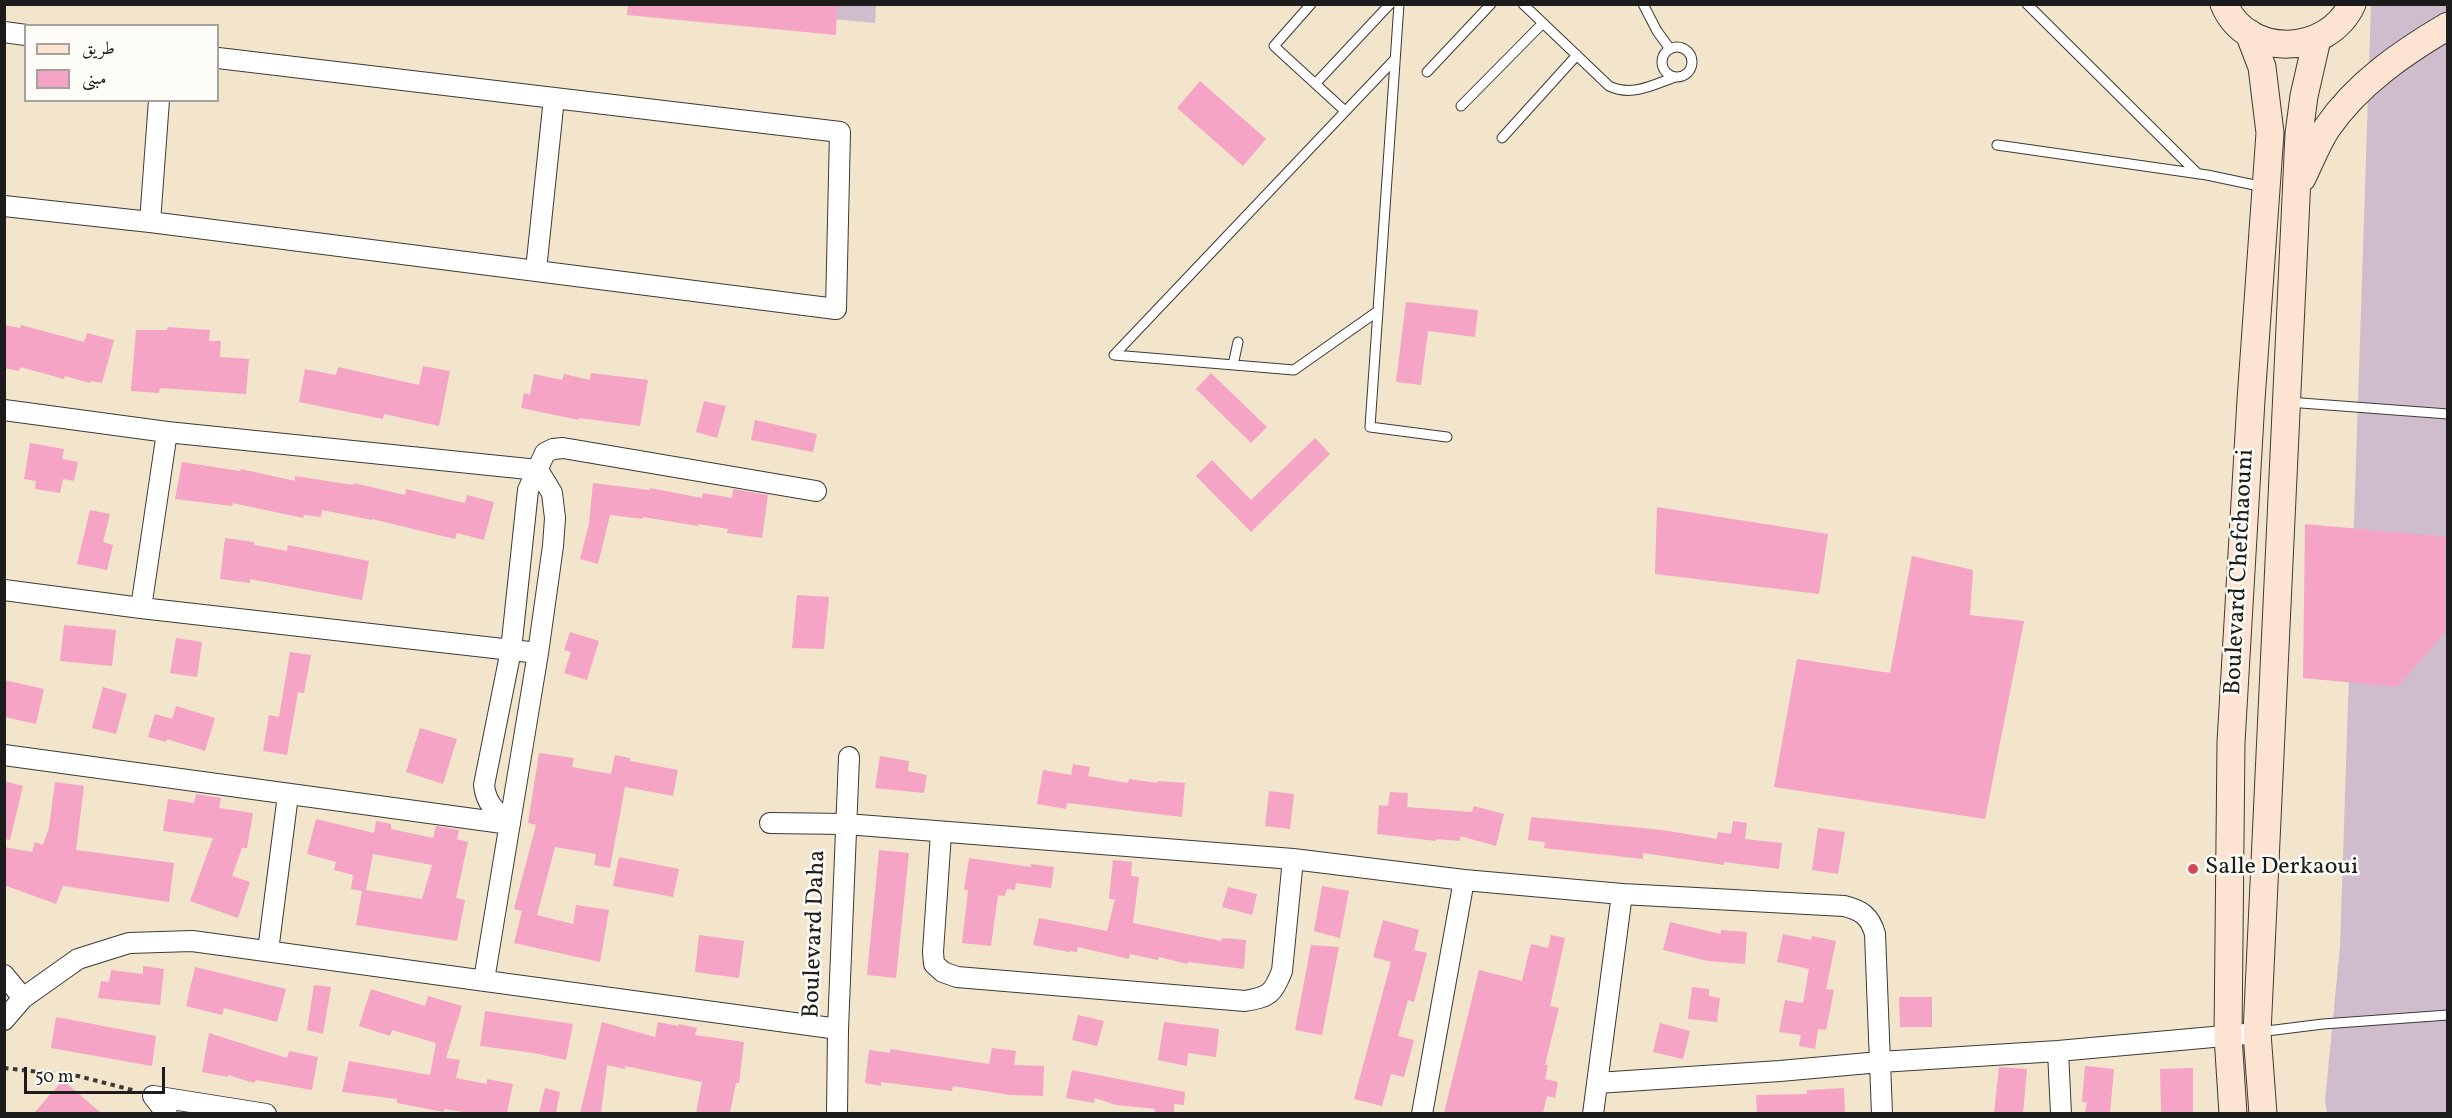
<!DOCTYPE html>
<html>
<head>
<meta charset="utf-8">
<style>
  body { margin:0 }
  #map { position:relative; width:2452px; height:1118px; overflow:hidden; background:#f2e5cb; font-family:Vollkorn,Amiri,serif }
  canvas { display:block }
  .frame { position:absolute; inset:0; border:6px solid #1c1c1c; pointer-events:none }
  .legend { position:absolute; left:24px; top:24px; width:195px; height:78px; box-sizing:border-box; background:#fdfcf7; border:2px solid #a3a29f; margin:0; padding:8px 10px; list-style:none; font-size:18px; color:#1c1c1c }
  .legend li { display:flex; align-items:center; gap:12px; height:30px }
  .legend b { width:30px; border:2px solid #a3a29f }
  .scale { position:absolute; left:24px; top:1067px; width:141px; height:27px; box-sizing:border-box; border:3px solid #1c1c1c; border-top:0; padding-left:8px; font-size:18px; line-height:21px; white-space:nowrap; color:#1c1c1c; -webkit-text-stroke:4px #fdfcf7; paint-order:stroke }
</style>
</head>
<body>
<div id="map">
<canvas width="2452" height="1118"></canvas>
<div class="frame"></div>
<ul class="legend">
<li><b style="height:8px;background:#fde3d1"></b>طريق</li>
<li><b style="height:16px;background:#f5a4c6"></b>مبنى</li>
</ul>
<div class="scale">50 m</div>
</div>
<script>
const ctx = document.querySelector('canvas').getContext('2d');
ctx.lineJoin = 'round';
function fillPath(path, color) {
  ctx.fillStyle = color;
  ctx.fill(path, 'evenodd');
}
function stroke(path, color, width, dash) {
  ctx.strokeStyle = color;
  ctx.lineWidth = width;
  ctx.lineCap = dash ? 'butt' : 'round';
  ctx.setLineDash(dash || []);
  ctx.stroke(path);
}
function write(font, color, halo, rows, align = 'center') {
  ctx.font = font + ' Vollkorn,serif';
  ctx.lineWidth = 5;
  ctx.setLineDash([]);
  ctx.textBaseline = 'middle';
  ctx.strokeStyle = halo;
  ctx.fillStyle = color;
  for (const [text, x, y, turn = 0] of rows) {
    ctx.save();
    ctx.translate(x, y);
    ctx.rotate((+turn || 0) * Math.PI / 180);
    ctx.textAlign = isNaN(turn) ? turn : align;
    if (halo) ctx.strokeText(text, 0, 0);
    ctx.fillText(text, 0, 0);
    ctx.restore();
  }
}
fillPath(new Path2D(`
  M678,5H876L875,23Z
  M2371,5H2447V1113H2327L2325,1101L2340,946Z`), '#cfbdce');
fillPath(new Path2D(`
  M628,4H837L836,35L627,15Z
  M1200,81L1266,139L1243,166L1177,108Z
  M1406,302L1478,310L1475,337L1428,331L1421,385L1396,382Z
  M4,325L20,328L21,325L84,342L87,333L114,340L102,383L91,381L90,383L65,376L64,379L20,367L19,371L4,368Z
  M168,327L210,330L209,341H221L220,357L249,359L246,394L160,388L159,393L131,391L136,330H167Z
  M423,366L450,371L439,426L384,414L383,419L299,402L305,369L336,375L338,367L419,385Z
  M591,373L648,380L640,426L579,418V420L521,408L524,393L530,395L534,374L562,380L564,374L590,380Z
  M1211,373L1267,427L1251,443L1196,389Z
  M704,401L726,406L717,438L696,432Z
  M755,420L817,434L813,452L751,440Z
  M1315,438L1330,454L1251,532L1196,476L1212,460L1251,500Z
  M30,443L64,449L62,459L78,462L74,481L63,479L60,493L35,489L36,481L24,479Z
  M182,462L240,471L241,469L295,481V476L353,485L354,483L405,495L406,489L465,503L467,495L494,502L484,540L457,533L455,539L372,519V520L322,510L321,517L304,515L303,518L233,503L232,506L175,499Z
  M593,483L650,490V488L702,498L703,493L732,498L733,489L768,495L762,538L727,533L728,529L698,524V526L643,517V519L610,515L598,564L580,559L589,524Z
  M1657,507L1828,534L1819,594L1655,574Z
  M90,510L110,514L103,542L113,545L107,570L77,564Z
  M2305,524L2448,537V629L2397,687L2303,678Z
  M225,538L254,542V545L287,551L288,545L369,561L362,600L250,579V583L220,579Z
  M1912,556L1973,570L1970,615L2024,621L1985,819L1774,787L1797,659L1890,673Z
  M797,595L829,597L824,649L792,648Z
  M64,625L116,630L112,666L60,661Z
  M570,632L599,641L587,680L564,673L571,652L564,650Z
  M176,638L202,642L197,677L170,673Z
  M290,652L311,655L304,693L298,692L287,755L263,751L269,715L279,717Z
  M4,680L44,689L36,724L4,717Z
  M103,687L127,694L116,734L92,728Z
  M176,706L215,718L205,751L167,739L166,742L148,737L155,714L172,719Z
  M420,728L457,739L443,784L406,772Z
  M539,753L574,758L572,767L611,774L615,755L630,758V761L678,770L673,796L625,787L610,868L594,865L596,854L555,847L537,915L573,924L576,905L609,910L600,962L514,943L522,911L514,909L536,825L528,823Z
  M880,756L909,761L908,771L927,775L924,793L875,788Z
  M1073,764L1090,767L1088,776L1128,783L1129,779L1157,783L1158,781L1185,783L1182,817L1067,803L1066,809L1037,804L1043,770L1071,775Z
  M4,781L23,786L10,840L4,839Z
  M55,782L84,786L76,850L174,863L169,902L63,886L56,904L4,885V847L32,852L35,842L43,845L49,828Z
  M1269,791L1294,794L1290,829L1265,826Z
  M1390,792L1408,793L1407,807L1472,812L1474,806L1504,814L1496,846L1460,836V841L1436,839V841L1377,834L1379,805L1388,806Z
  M196,794L221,798L219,808L253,813L247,848H242L232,876L250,882L238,918L190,901L213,838L163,831L168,799L194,803Z
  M1531,817L1662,830L1717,839L1718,832L1731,834L1733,821L1747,823L1745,839L1782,843L1779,869L1724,862V865L1643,853V859L1544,848L1545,842L1528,840Z
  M316,819L374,833L376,821L391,824V829L433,838L436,826L459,830L457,839L468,842L456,898L465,900L457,941L356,925L362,891L351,889L353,875L334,870L336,862L307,854ZM373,854L432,865L422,899L366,890Z
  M1818,828L1845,832L1838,874L1812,870Z
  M879,850L909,853L896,978L867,975Z
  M619,857L679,869L673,897L613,886Z
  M969,858L1031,867V864L1054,867L1051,888L1016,883L1015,890L1007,889L1005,896L998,895L991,946L962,943L968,890H964Z
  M1113,860L1132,862L1131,876L1139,877L1133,923L1221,941L1222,938L1246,940L1244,969L1188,962L1187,964L1159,957L1158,960L1130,954L1129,959L1078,947L1077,952L1070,951L1069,952L1033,945L1039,918L1107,931L1115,899H1109Z
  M1322,886L1349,891L1340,938L1314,931Z
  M1228,887L1257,894L1252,915L1222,907Z
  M1383,920L1419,930L1414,950L1427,953L1414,1002L1408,1000L1398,1036L1414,1040L1404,1077L1391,1074L1382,1106L1354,1099L1391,962L1373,957Z
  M1670,922L1721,934V930L1747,932L1745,964L1708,961L1663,950Z
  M1783,934L1811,940L1812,936L1836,941L1826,989L1834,990L1826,1030L1818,1029L1815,1049L1799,1046L1801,1035L1779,1032L1785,1000L1803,1003L1809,969L1777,962Z
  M699,935L744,941L739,978L695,972Z
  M1551,935L1565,938L1550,1006L1559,1008L1545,1065H1548L1545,1079L1558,1082L1555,1098L1547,1096L1543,1113H1444L1479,970L1522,981L1531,944L1548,948Z
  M1311,945L1339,947L1322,1035L1295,1030Z
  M143,966L164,969L160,1005L98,998L101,981L109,982L111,970L143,974Z
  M195,967L286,989L277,1022L224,1008L222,1015L186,1006Z
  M314,985L331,987L323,1034L307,1030Z
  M1692,987L1709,989V996L1720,998L1717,1022L1688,1019Z
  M371,989L425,1006L428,996L462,1006L446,1058L460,1060L456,1078L487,1084V1079L513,1084L507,1113H469L444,1109V1112L397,1103V1099L342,1092L349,1061L430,1075L436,1043L392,1030L390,1036L359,1026Z
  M1899,997H1932V1027H1900Z
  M485,1011L573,1024L566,1060L534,1053L480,1046Z
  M1078,1015L1104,1021L1097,1046L1072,1040Z
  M56,1017L156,1036L152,1066L51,1048Z
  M602,1022L655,1037L658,1022L678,1026L679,1024L697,1028L695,1035L744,1042L739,1083H736L730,1113H696L702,1082L625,1066V1069L607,1065L601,1113H580Z
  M1164,1022L1219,1029L1216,1057L1188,1053L1187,1066L1158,1060Z
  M1660,1023L1690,1031L1683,1059L1653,1052Z
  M209,1033L287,1058L289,1051L318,1057L312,1090L256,1080L254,1083L228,1075V1077L202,1072Z
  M992,1048L1016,1051L1014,1065L1044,1066L1043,1096L1010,1095L953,1086L952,1091L881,1082V1086L865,1083L869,1050L890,1053V1049L989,1064Z
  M2085,1066L2114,1069L2110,1113H2085L2087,1102H2082Z
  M1999,1067L2027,1069L2023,1113H1994Z
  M2193,1068V1113H2161L2160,1069Z
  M1072,1070L1185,1092L1184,1105L1174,1104V1113H1155V1109L1116,1105L1095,1098L1094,1103L1066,1098Z
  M63,1080L101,1113H34Z
  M545,1088L560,1092L556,1113H539Z
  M1844,1088L1845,1113H1757L1756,1095L1807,1094V1090Z`), '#f5a4c6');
const lane = new Path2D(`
  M1311,4L1274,46L1345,111
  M1399,4L1370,427L1447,437
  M1523,4L1609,86C1632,97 1653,85 1675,77
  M1643,4L1657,31L1670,49
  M2027,4L2198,174
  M1662 62a15 15 0 1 1 30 0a15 15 0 1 1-30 0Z
  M1427,72L1491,4
  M1316,83L1390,4
  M1461,106L1543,23
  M1502,138L1577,55
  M1997,145L2207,175L2264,187
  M1378,311L1294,370L1114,355L1395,59
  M1233,365L1238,342
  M2288,402L2448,414
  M2259,1032L2323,1024L2448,1015`);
const street = new Path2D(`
  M4,32L26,35
  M4,206L150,222L836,309L840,132L218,58
  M150,222L159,100
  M536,270L554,98
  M4,410L167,432L538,470
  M4,590L141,608L538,653
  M141,608L167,432
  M4,755L510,824
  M770,823L846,824L1293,859L1464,880L1622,894L1844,906C1861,910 1870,916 1875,934L1882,1114
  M510,824C496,812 486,804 484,785L511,650L528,490L545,453L553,449L563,448L816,491
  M941,833L933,952L934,964L943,972L957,977L1245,1001C1269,997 1273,994 1282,971L1293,859
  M268,951L288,795
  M4,975L23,998
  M484,980L538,653L553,546L555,518L552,493L538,470
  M4,1020L23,998L78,959L129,943L192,941L838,1029
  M2058,1051L2061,1114
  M1597,1083L1780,1071L1880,1062L2058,1051L2257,1033
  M167,1114L153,1096L266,1114
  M837,1114L838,1029L849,757
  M1422,1114L1464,880
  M1593,1114L1622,894`);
const secondary = new Path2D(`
  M2224,4C2247,59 2328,56 2352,4
  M2302,178C2310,162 2317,143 2327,128C2357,84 2402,53 2448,26
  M2233,1114L2228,1036L2231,742L2251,400L2270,133L2262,67L2249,33
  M2263,1114L2257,1033L2299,134L2304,96L2317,39`);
stroke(lane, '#3c3a36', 11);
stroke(street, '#3c3a36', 22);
stroke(secondary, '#3c3a36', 29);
stroke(new Path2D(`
  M4,1068L78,1076L136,1091`), '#3c3a36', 4, [4.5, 4.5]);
stroke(lane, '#fff', 9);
stroke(street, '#fff', 20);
stroke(secondary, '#fde3d1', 27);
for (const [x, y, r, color] of [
  [2193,869,6,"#d1495b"]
]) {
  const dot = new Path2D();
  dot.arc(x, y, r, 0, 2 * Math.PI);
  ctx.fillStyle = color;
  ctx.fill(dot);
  stroke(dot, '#fdfcf7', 2);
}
write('24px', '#1c1c1c', '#fdfcf7', [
  ["Boulevard Chefchaouni",2241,572,-87],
  ["Boulevard Daha",816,934,-88]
]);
write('24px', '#1c1c1c', '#fdfcf7', [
  ["Salle Derkaoui",2205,869]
], 'left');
</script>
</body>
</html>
